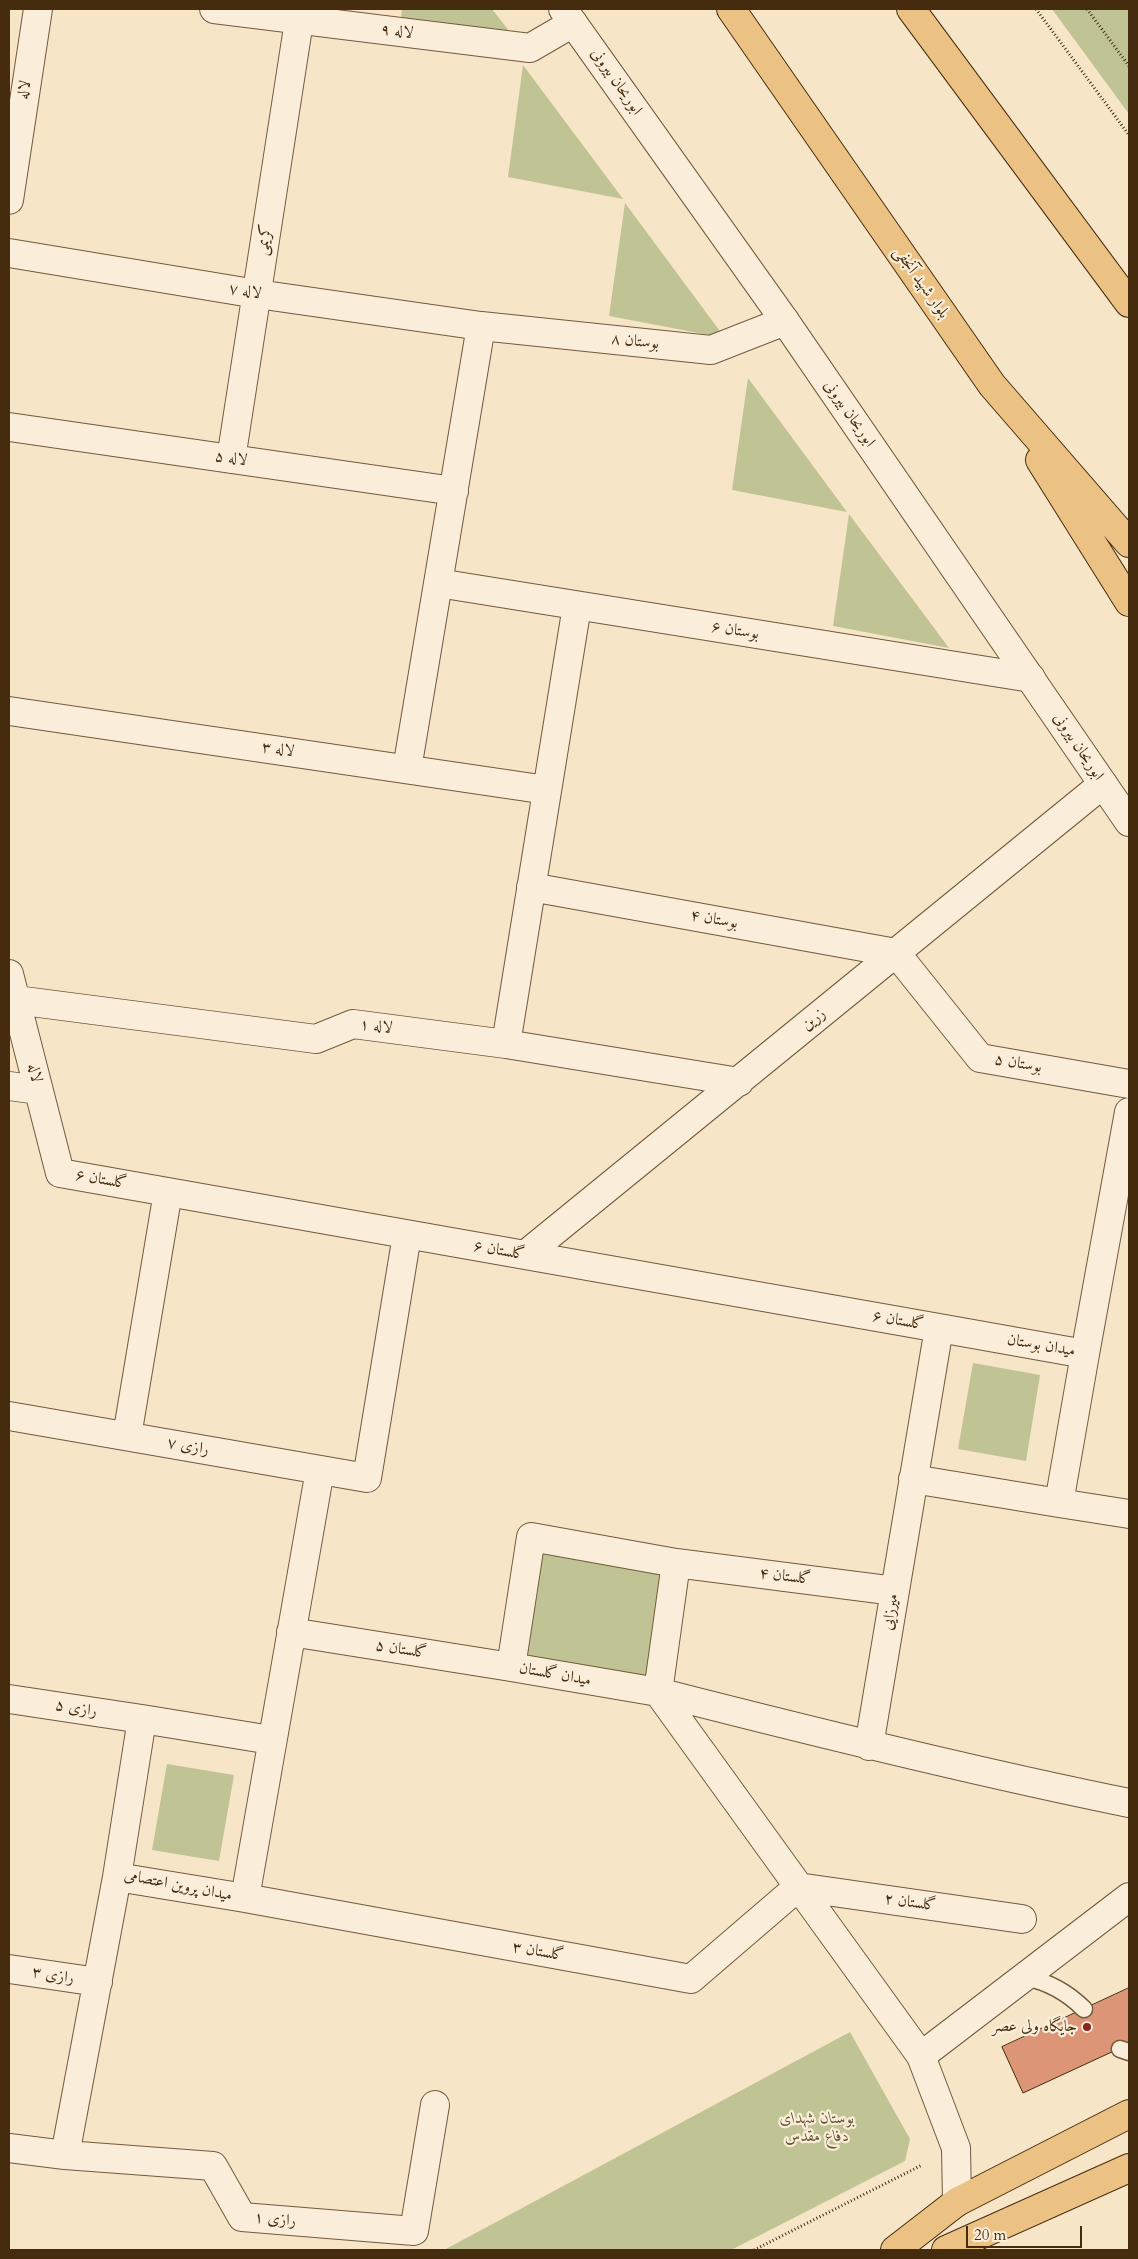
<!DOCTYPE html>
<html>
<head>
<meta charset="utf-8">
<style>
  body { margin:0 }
  #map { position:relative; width:1138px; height:2259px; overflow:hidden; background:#f7e5c7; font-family:Cardo,serif }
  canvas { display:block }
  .frame { position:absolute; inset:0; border:10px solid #452c0f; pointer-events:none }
  .scale { position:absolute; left:966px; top:2226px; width:116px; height:22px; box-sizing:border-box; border:2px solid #452c0f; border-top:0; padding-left:6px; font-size:15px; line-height:18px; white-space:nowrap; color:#452c0f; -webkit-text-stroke:4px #faeedb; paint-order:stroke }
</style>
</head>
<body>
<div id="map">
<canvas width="1138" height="2259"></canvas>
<div class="frame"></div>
<div class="scale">20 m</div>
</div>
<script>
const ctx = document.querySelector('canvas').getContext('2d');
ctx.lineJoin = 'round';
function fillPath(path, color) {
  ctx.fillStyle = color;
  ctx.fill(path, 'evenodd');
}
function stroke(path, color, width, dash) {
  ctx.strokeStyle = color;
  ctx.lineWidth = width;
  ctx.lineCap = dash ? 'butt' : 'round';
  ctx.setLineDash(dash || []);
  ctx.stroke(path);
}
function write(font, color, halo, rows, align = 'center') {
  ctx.font = font + ' Cardo,Amiri,serif';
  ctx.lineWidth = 4.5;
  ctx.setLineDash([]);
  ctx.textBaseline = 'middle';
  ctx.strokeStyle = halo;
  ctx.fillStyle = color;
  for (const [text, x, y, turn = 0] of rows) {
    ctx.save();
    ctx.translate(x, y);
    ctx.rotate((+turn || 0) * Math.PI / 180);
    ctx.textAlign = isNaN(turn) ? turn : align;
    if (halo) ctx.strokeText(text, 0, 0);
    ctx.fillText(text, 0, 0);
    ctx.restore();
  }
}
fillPath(new Path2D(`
  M402,9H492L510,32L401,19Z
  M1052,9H1129V114Z
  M523,65L623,199L508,177Z
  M625,203L725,338L609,316Z
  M748,378L847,512L732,490Z
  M849,514L949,648L833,626Z
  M973,1363L1040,1375L1026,1461L958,1449Z
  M531,1537L676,1563L658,1692L511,1667Z
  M167,1764L234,1775L219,1861L152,1850Z
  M850,2032L910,2139L905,2161L731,2250H444Z`), '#c0c393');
const building = new Path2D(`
  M1129,1988V2044L1023,2093L1002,2047Z`);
fillPath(building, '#dc9576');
stroke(building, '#452c0f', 1);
const service = new Path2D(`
  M1025,1977C1049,1982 1067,1992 1084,2009
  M1120,2049L1129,2052`);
const minor = new Path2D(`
  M214,9L530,48L573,23
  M9,200L38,9
  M9,253L257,294L481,326L711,350L785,321
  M9,427L454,491
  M231,459L299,21
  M438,583L1031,678
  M9,711L547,790
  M407,769L481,326
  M531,887L896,953L980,1058L1129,1084
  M9,974L60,1173L939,1328
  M16,1000L316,1039L353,1024L506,1044L739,1082
  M506,1044L577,606
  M9,1086L39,1090
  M525,1255L1103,784
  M1085,1354L1129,1112
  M9,1416L367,1478L407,1235
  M127,1436L168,1192
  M1059,1503L1129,1514
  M676,1563L658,1692L511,1667L531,1537L676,1563L895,1591
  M291,1632L511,1667
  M658,1692C814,1732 971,1771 1129,1803
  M658,1692L921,2056
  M9,1699L142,1719
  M271,1740L142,1719L117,1877L245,1898L320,1470
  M869,1746L939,1328L1085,1354L1059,1503L913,1479
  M245,1898L691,1979L798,1887L1022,1919
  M9,1969L98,1982
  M9,2148L65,2155L213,2166L242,2217L414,2231L435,2105
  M65,2155L117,1877`);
const tertiary = new Path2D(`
  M563,9L785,321L1129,822
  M957,2202L956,2148L921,2056L1129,1897`);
const primary = new Path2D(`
  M731,9L992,385L1129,543
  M911,9L1129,303
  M1040,460L1129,602
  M895,2250L957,2202L1129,2114
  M946,2250L1129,2168`);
stroke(service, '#725a3d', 19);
stroke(minor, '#725a3d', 30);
stroke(tertiary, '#725a3d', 30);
stroke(primary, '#452c0f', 30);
stroke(new Path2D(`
  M1036,9L1129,135
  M1087,9L1129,66
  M754,2250L922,2165`), '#452c0f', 3, [1, 2.5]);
stroke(service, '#faeedb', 16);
stroke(minor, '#faeedb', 28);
stroke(tertiary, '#faeedb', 28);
stroke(primary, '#ecc284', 28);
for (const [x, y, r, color] of [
  [1087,2027,5,"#8f2418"]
]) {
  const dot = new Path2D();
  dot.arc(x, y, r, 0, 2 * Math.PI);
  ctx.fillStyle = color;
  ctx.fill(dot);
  stroke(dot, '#faeedb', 2);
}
write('16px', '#452c0f', '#faeedb', [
  ["لاله ۹",397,32,7],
  ["ابوریحان بیرونی",616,82,55],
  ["لاله",25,90,-81],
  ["کریمی",265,240,-81],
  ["بلوار شهید آنجفی",921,283,55],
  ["لاله ۷",245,292,9],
  ["بوستان ۸",635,342,6],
  ["ابوریحان بیرونی",849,414,55],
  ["لاله ۵",231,459,8],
  ["بوستان ۶",735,631,9],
  ["ابوریحان بیرونی",1078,747,56],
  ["لاله ۳",278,750,8],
  ["بوستان ۴",714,920,10],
  ["زرین",814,1020,-39],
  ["لاله ۱",376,1027,7],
  ["بوستان ۵",1018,1064,10],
  ["لاله",34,1073,76],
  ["گلستان ۶",101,1180,10],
  ["گلستان ۶",499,1251,10],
  ["گلستان ۶",898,1321,10],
  ["میدان بوستان",1041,1346,10],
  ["رازی ۷",188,1447,10],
  ["گلستان ۴",785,1577,7],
  ["میرزایی",891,1612,-81],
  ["گلستان ۵",401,1650,9],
  ["میدان گلستان",555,1675,10],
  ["رازی ۵",76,1709,9],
  ["میدان پروین اعتصامی",178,1886,11],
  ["گلستان ۲",910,1903,8],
  ["گلستان ۳",538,1952,10],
  ["رازی ۳",53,1976,9],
  ["رازی ۱",275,2220,5]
]);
write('16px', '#452c0f', '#faeedb', [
  ["جایگاه ولی عصر",1077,2027]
], 'right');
write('italic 16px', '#645230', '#faeedb', [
  ["بوستان شهدای",817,2119],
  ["دفاع مقدس",817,2137]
]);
</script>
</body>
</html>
